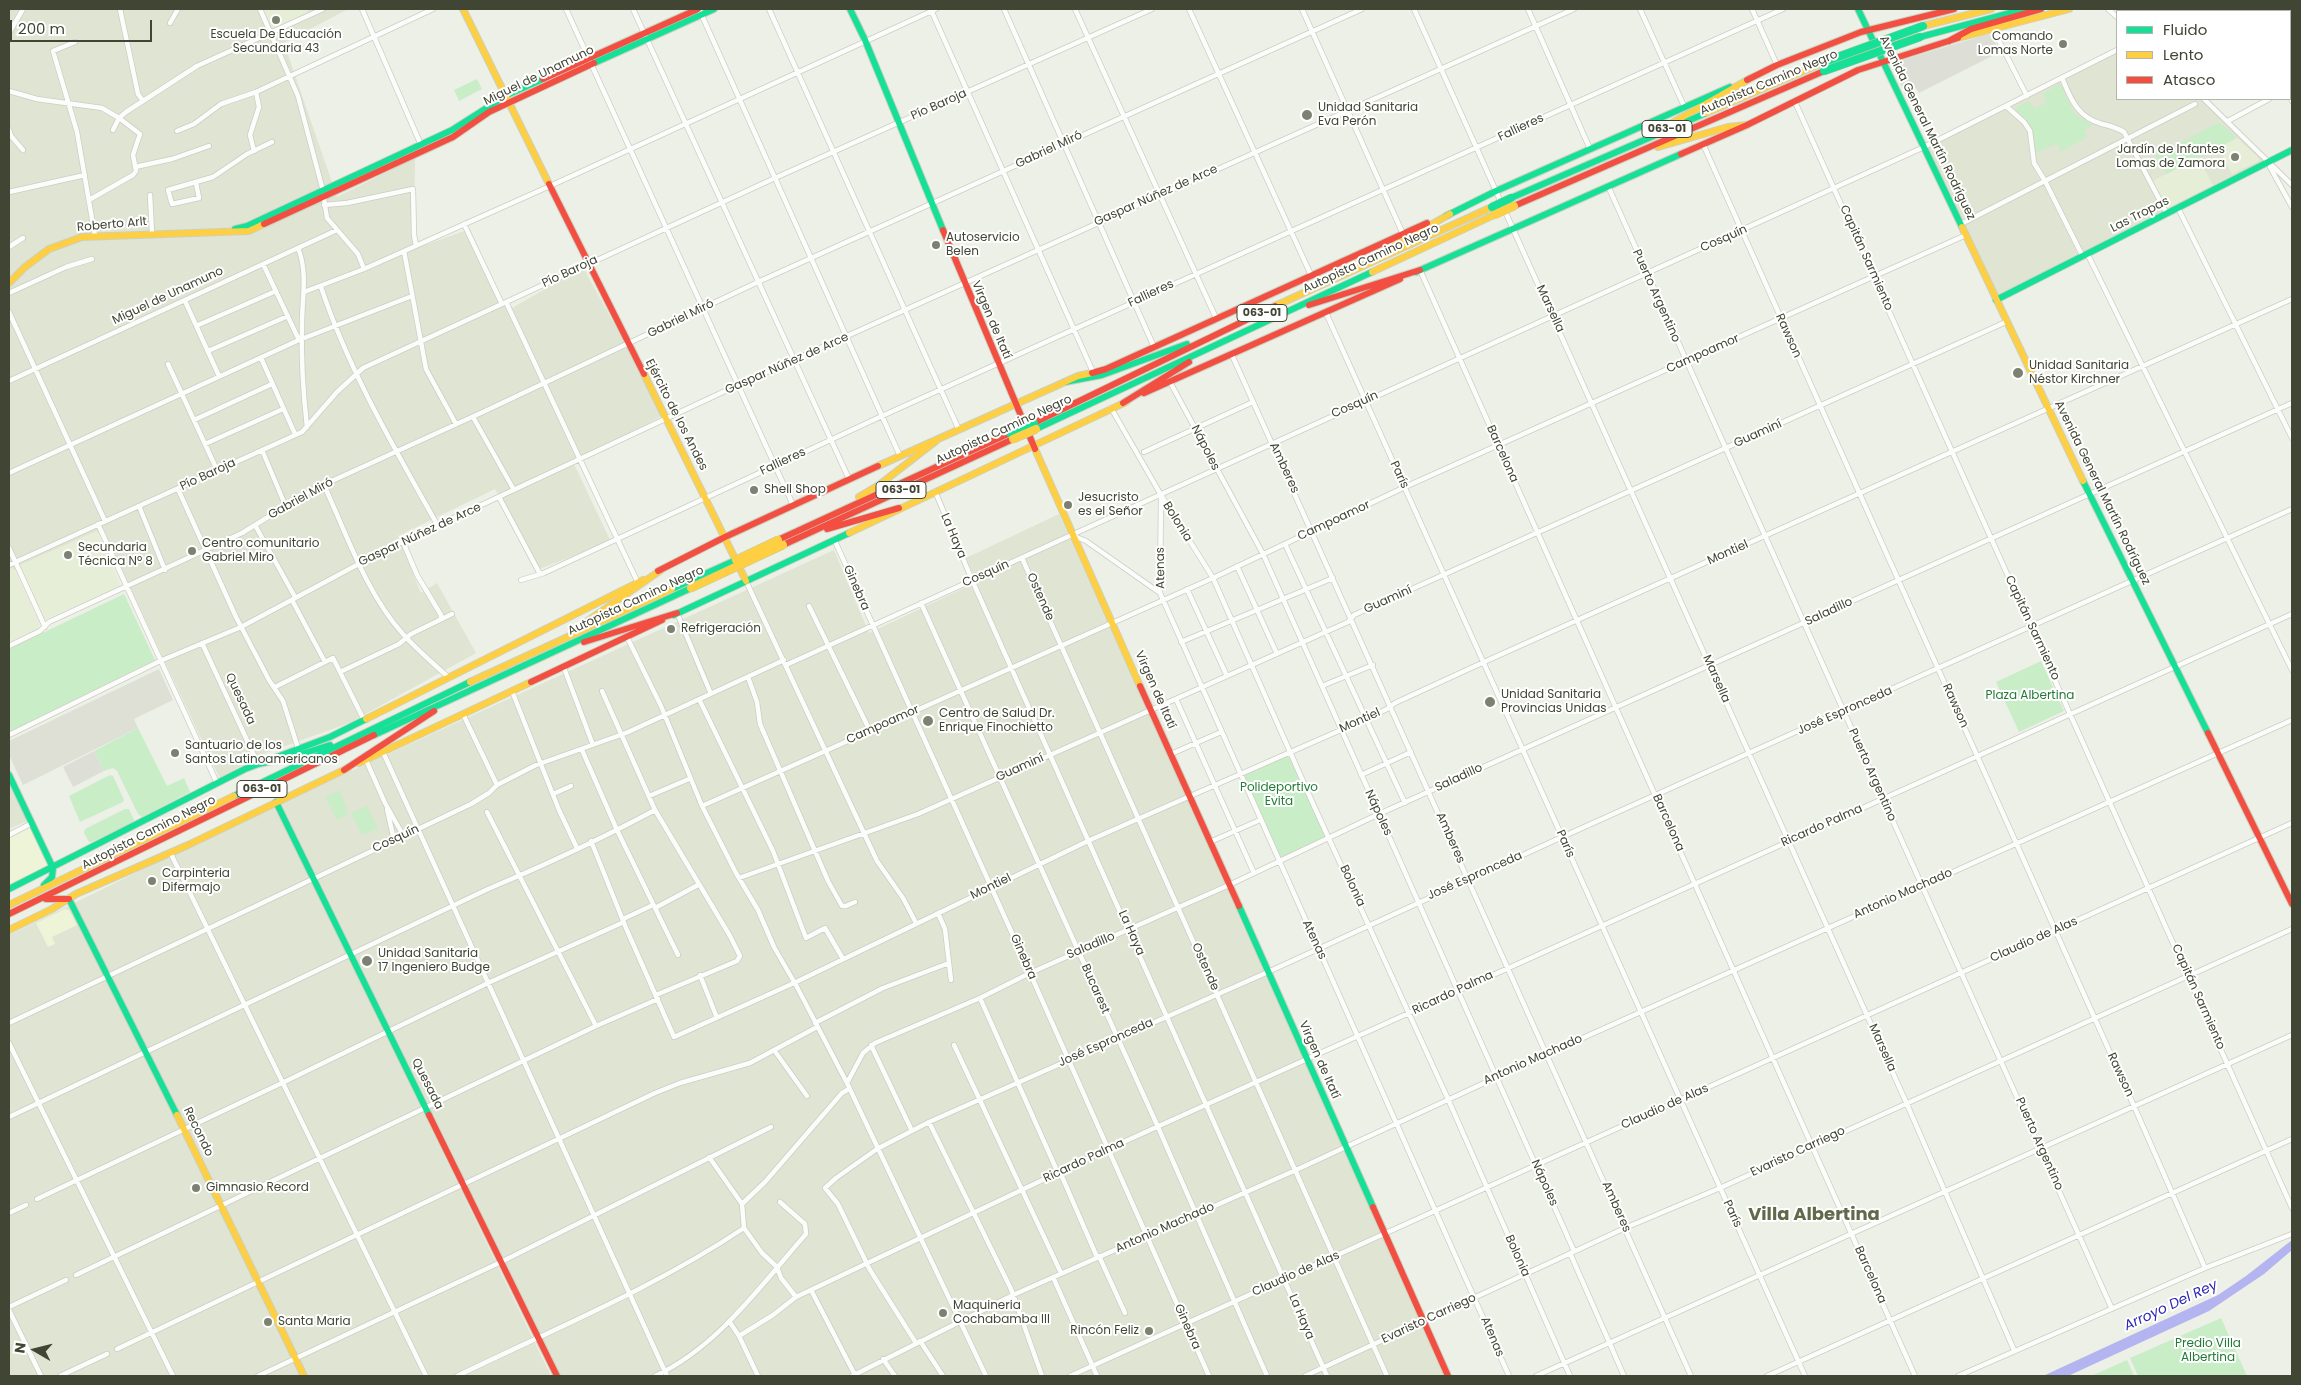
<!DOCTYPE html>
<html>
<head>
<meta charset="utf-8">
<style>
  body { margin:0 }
  #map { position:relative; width:2301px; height:1385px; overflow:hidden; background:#edf0e6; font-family:Poppins,sans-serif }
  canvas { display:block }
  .frame { position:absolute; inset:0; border:10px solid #414533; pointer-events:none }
  .legend { position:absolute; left:2116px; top:10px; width:175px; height:90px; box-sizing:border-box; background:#fff; border:1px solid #b3b5ad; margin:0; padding:6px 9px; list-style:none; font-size:15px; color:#414533 }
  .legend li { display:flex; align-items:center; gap:10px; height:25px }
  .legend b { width:25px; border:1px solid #b3b5ad }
  .north { position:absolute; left:10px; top:1325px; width:50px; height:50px; -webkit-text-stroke:4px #fff; paint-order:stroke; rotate:278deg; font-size:14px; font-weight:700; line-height:20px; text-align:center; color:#414533 }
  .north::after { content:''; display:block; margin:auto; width:18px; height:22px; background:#414533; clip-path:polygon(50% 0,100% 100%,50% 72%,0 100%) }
  .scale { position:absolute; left:10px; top:20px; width:142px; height:22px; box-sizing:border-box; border:2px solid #414533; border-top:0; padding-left:6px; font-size:15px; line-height:18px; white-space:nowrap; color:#414533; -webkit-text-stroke:4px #fff; paint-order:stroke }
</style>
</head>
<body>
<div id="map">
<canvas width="2301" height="1385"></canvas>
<div class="frame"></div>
<ul class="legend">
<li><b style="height:6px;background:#16e098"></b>Fluido</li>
<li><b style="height:6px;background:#ffcf43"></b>Lento</li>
<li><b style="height:6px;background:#f24e42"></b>Atasco</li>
</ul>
<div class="north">N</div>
<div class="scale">200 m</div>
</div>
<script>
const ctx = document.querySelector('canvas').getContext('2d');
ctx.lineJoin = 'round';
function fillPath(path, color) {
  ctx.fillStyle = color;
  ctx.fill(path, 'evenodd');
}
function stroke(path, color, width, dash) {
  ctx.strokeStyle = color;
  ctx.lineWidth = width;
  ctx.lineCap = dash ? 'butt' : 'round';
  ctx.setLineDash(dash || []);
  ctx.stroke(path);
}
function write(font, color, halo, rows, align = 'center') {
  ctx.font = font + ' Poppins,sans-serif';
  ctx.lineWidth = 4;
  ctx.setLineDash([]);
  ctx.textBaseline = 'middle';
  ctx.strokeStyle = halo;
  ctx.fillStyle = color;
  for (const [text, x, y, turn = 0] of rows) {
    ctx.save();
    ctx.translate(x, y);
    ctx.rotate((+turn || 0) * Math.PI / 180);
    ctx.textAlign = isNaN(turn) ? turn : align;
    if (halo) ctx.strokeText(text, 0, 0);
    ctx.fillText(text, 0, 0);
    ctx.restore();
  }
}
fillPath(new Path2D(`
  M9,9H348L284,43L337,197L415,158L414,249L470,229L507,311L583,267L664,415L573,462L611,542L539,569L495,489L398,536L421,593L437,583L476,653L349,723L255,757L220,779L104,531L9,573Z
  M2117,50V99H2204L2268,163L1996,300L1924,147Z
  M1059,514L1445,1376H561L281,803L834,550L869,633L977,582L966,558Z
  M9,781L27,821L9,829Z
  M274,805L551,1376H9V935Z`), '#dfe4d3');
fillPath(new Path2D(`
  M31,826L48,865L9,884V838Z
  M65,909L69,910L77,925L52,937L55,944L48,947L36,923Z`), '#eef4d8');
fillPath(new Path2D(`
  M159,669L173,700L134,719L138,728L23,785L9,755V741Z`), '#dee0d5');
fillPath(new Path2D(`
  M263,9H307L308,12L273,29Z
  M2237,138L2259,158V161L2232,174L2218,147Z
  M2198,157L2213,185L2166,209L2153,181Z
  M97,531L121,586L44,620L20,565Z
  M11,568L15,570L40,624L38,629L9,642V569Z`), '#e7eed8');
fillPath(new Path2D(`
  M477,79L482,89L459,101L454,90Z
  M2060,84L2074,113L2092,125L2084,131L2087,138L2059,152L2060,147L2056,144L2034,153L2032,128L2015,108L2029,101L2034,109L2047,102L2043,93Z
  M2219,122L2237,138L2167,174L2155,154L2164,149L2166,151Z
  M124,594L155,660L9,732V649Z
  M2041,661L2064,711L2019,732L1996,682Z
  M138,728L167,786L184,778L190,792L142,817L138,814L117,771L113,768L104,771L94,751Z
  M1290,752L1329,838L1279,862L1240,775Z
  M110,775L113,776L124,800L123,802L80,822L69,796Z
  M340,790L348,814L337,820L325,797Z
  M367,806L378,828L362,835L351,813Z
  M125,809H129L134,820L132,823L92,842H89L84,833L85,829Z
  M2221,1318L2247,1376H2138L2130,1358Z
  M2127,1360L2134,1376H2091Z`), '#c8edc7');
fillPath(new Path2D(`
  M1988,34L1991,35L2000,52L1919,93L1916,88L1905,94L1893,68L1896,62Z
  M94,751L104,771L73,787L63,767Z`), '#dddfd6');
fillPath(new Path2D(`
  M2292,1240V1250L2264,1274L2209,1311L2068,1376H2043L2218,1295L2246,1276Z`), '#b4b4f0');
const street = new Path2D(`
  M120,9L138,94L143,101
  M260,9L298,96L322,187L327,218L358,254L364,269
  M362,9L421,145
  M566,9L793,505
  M633,9L849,479
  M699,9L900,456
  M769,9L959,430
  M1004,9L1154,347
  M1075,9L1216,318
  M1189,9L1311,275
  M1302,9L1403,234
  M1414,9L1906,1102L2014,1350
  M1528,9L1590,149
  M1640,9L1684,106
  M1752,9L1777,65
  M2108,9L2117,17
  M2182,9L2184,11
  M2242,9L2244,11
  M931,10L1093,372
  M2197,11L2202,9
  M170,23L178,9
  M2290,25L2292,24
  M1993,29L2027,96
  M9,33L23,9
  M75,42L53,51L77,132L95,236
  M2062,78C2071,99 2077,117 2102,124C2110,126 2116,127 2124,132L2167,214
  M2290,88L2292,87
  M9,91L37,99L102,108L119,118L126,112L197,66L323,9
  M2290,96L2292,101
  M2204,99L2292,185
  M1795,102L2292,1208
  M2006,106L2024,122L2030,131L2034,163L2045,181L2083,257
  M2228,121L2269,99
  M9,130L11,136L23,150
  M177,131L194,124L221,104L256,92L433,9
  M1703,144L2134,1106L2205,1268
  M254,151L250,135L259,107L256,92
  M135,167L172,159L209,146
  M2270,167L2292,207
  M196,183L199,198L172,204L168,190L213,177L247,154L272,142
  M1608,186L2112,1309
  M9,192L85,175
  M150,195L152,233
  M89,200L133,175L136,171L133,155L140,134L119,118L113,130
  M324,205L347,203L413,189L414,235L416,246
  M2178,208L2292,438
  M464,224L502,304
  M1961,224L2195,104
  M9,247L23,238
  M298,248C308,272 302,298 302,324C301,358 303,392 307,427
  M404,251L426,369L456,424
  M2088,255L2292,670
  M263,264L299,340
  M1420,270L1915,1376
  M321,287C349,371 395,449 438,526
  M304,292L364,269L550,186L936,9
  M9,293L66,267L92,259
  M185,301L219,376
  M506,302L638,583
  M9,312L105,521
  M1326,313L1805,1376
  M196,326L276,291
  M208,351L288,316
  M1232,355L1691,1376
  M261,358L295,434
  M168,364L217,470
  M9,381L337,230
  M1170,382L1263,554L1574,1251
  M1111,408L1161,495L1213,578L1314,806L1448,1099L1570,1376
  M473,417L514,490
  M194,420L272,384
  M205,444L283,409
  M262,450L286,507
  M1144,452L1253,402
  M9,473L299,340L412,296
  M324,485C346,533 367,595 403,634C417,650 433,663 448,677
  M178,489L236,617L269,680L283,701L298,748
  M935,491L972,580L1327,1376
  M499,497L540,574
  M1161,497L1160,593L1509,1376
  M139,506L165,570
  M98,524L217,783
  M255,525L295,597
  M1074,536L1086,541L1160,593
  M834,539L1030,973L1209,1376
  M403,542L417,575L441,615V619
  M1285,544L1405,803
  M9,548L45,627
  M1022,558L1387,1376
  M9,565L302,432L337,392L363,368L775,178L1152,9
  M1237,566L1277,654
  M521,580L544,573L882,416L1783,9
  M746,581L877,861L903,898L916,923
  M1187,589L1227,676
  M292,600L325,662
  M921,603L1158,1127L1267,1376
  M809,606L870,731
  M677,613L711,694
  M627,637L661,706L702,806L736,873L758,910L774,947L797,987L847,1083L986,1376
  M1181,642L1333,578
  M202,643L258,764
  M9,646L40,631L49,622L242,533L312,490L483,412L758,282L1362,9
  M786,665L1924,147L2117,50
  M564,668L593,745
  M340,672L399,644L411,634L452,614
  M748,677L757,702L760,724L828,881L842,906H846L855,902
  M1322,686L1373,665
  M275,687L333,658L364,720
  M512,691L559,810L577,848
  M602,691L655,810L730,936L740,956L737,961L656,995
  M699,699L773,851L806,938L825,928L843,959
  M1176,699L1254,873
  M463,714L497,785
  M9,735L160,661L241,627L383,551L738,385L1574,9
  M582,750L617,830L678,955
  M383,752L667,1376
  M1171,754L1221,732
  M366,760L385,803L403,835
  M1361,775L1411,752
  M553,794L571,786
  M649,796L689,779
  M702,806L1213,578L1405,487L1966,235
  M387,809L394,840
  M487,812L596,1026
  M9,835L32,823
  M591,841L626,928L674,1037L794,983L1090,840L1366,719L1387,709L1395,703L1484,662L2292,299
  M1210,842L1260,820
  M170,852L426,1376
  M739,878L918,814L1348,622L1354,615L2006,322
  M655,908L698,885
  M938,913L945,929L951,980
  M623,919L653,905
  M700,975L717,1018
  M980,998L1058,1173
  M9,1023L471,804L489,793L497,785L536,765L626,733L784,660
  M815,1023L883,988L949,963
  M9,1043L173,1376
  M871,1045L912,1131
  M954,1045L1061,1273
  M774,1050L807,1096
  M847,1083L863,1053L875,1043L980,998L1030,973L1229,885L1379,814L2292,403
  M9,1117L488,889C545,865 601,839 655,810
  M929,1122L1011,1289L1042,1376
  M709,1157L742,1204L744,1228L762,1253L777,1267L781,1278L796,1297
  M1060,1172L1097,1257
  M37,1199L282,1083L488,983L624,922
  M742,1204L765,1182L842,1093L849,1089
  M9,1213L26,1205
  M1570,1253L1624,1376
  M1099,1256L1125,1313
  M76,1275L596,1026L658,999
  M1053,1277L1097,1376
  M811,1290L855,1375
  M9,1307L66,1280
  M9,1310L41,1376
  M729,1321L739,1336L758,1376
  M739,1336L773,1315L796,1297L1108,1149L2292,614
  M920,1341L943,1376
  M916,1343L870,1270L838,1204L825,1188L836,1178L877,1149L929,1122L1268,972L1562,837L2292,509
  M117,1349L655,1093L680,1083L750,1063L817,1027
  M883,1359L895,1376
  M60,1376L107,1354
  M258,1376L501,1262L771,1127
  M457,1376C554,1329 654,1288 744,1228
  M655,1376C718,1347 761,1285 806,1234L805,1224L780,1202
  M852,1376L1013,1295L1296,1170L1547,1054L2292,720
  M1070,1376L2292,823
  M1305,1376L1625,1228L1720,1188L2292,929
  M1536,1376L2292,1035
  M1767,1376L2292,1139
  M1958,1376L2205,1268L2292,1234`);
const fast = new Path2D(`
  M850,9L865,40L943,230
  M1858,9L1962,227
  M1920,37L2025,9
  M594,63L714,9
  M1511,198L1706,113
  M1446,216L1496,191L1730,87
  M235,229L247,226L452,130L507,95L543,79
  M1416,272L1681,154
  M1996,300L2292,150
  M1065,382L1102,375L1187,344
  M1036,429L1372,272
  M2083,481L2208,733
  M672,589L736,560
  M674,615L849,533
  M374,735L691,588
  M258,764L292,757L330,745
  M9,775L53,868
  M234,796L470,682
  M276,802L429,1115
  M44,885L52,877L53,868
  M9,889L245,769L330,737L366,719
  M69,899L177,1115
  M1239,906L1373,1207`);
const slow = new Path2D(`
  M463,9L549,184
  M1923,26L1991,9
  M1958,38L2069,9
  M1706,113L1824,62
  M1672,123L1751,78
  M1658,147L1728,127L1747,125
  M1962,227L2083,481
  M1384,251L1450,214
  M1372,272L1494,215
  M9,283L25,267L49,249L82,237L249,231L264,224
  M1275,306L1492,207
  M644,374L746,581
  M1035,449L1140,686
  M878,466L1078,376L1092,373
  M859,497L879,485L936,441
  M849,533L1126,402
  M579,627L661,570
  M470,682L672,589
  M366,719L643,580
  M359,763L531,682
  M9,905L234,796
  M9,930L52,909L76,894L188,845L348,768
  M177,1115L304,1376`);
const jam = new Path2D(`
  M1949,41L1971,29L2041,9
  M543,79L698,9
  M1747,80L1777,65L1861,32L1954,9
  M1681,154L1747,125L1858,70L1958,38
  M549,184L644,374
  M1514,206L1824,71
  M264,224L453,137L489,112L594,63
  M943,230L1035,449
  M1309,305L1420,270
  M1092,373L1106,369L1427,223
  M1144,393L1400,279
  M1123,403L1189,362
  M1034,423L1275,306
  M827,529L899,508
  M778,540L1010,433
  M783,545L1013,439
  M658,571L725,537L878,466
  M584,642L677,613
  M531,682L662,620
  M1140,686L1239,906
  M2208,733L2292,904
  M344,770L434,711
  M46,899H69
  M9,914L374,735
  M429,1115L557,1376
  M1373,1207L1448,1376`);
stroke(street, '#cbcec4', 6);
stroke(fast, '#cbd0bf', 8);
stroke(slow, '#cbd0bf', 8);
stroke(jam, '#cbd0bf', 8);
stroke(street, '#fcfdfb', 4.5);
stroke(fast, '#16e098', 6);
stroke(slow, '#ffcf43', 6);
stroke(jam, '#f24e42', 6);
const fastBridge = new Path2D(`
  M1824,62L1923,26
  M1824,71L1920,37
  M1492,207L1511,198
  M1010,433L1034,423`);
const slowBridge = new Path2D(`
  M1494,215L1514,206
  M1013,439L1036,429
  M736,560L778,540
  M691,588L783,545`);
stroke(fastBridge, '#bfc9a0', 9, []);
stroke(slowBridge, '#bfc9a0', 9, []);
stroke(fastBridge, '#16e098', 8);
stroke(slowBridge, '#ffcf43', 8);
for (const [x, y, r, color] of [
  [276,20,5,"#7d8172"],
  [2063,44,5,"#7d8172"],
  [1307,115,6,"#7d8172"],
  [2235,157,5,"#7d8172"],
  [936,245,5,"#7d8172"],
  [2018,373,6,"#7d8172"],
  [754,490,5,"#7d8172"],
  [1068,505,5,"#7d8172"],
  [192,551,5,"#7d8172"],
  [68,555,5,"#7d8172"],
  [671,629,5,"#7d8172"],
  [1490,702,6,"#7d8172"],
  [928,721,6,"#7d8172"],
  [175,753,5,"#7d8172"],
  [152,881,5,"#7d8172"],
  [367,961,6,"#7d8172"],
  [196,1188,5,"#7d8172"],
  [943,1313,5,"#7d8172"],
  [268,1322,5,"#7d8172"],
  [1149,1331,5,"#7d8172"]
]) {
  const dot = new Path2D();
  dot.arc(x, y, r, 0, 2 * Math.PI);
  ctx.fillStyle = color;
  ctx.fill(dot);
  stroke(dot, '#fff', 2);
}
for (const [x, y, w] of [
  [1667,129,50],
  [1262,313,50],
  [901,490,50],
  [262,789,50]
]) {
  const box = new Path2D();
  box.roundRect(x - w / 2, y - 8.5, w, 17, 4);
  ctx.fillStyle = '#fff';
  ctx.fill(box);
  stroke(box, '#414533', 1);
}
write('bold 11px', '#414533', null, [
  ["063-01",1667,129],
  ["063-01",1262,313],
  ["063-01",901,490],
  ["063-01",262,789]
]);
write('12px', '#414533', '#fff', [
  ["Escuela De Educación",276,35,"center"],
  ["Secundaria 43",276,49,"center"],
  ["Comando",2053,37,"right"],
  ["Lomas Norte",2053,51,"right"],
  ["Unidad Sanitaria",1318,108],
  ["Eva Perón",1318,122],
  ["Jardín de Infantes",2225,150,"right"],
  ["Lomas de Zamora",2225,164,"right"],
  ["Autoservicio",946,238],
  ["Belen",946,252],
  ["Unidad Sanitaria",2029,366],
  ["Néstor Kirchner",2029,380],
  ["Shell Shop",764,490],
  ["Jesucristo",1078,498],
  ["es el Señor",1078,512],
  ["Centro comunitario",202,544],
  ["Gabriel Miro",202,558],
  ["Secundaria",78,548],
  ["Técnica Nº 8",78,562],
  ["Refrigeración",681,629],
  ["Unidad Sanitaria",1501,695],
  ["Provincias Unidas",1501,709],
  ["Centro de Salud Dr.",939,714],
  ["Enrique Finochietto",939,728],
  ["Santuario de los",185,746],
  ["Santos Latinoamericanos",185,760],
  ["Carpinteria",162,874],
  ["Difermajo",162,888],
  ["Unidad Sanitaria",378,954],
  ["17 Ingeniero Budge",378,968],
  ["Gimnasio Record",206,1188],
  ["Maquineria",953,1306],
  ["Cochabamba III",953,1320],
  ["Santa Maria",278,1322],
  ["Rincón Feliz",1139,1331,"right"]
], 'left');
write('12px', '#414533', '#fff', [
  ["Miguel de Unamuno",539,76,-26],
  ["Autopista Camino Negro",1769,83,-23],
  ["Pío Baroja",939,105,-24],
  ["Fallieres",1521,128,-25],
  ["Avenida General Martín Rodríguez",1927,128,64],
  ["Gabriel Miró",1049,150,-25],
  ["Gaspar Núñez de Arce",1156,196,-24],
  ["Las Tropas",2140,215,-27],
  ["Roberto Arlt",112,225,-5],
  ["Cosquín",1724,239,-24],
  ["Capitán Sarmiento",1866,258,66],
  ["Autopista Camino Negro",1371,259,-25],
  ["Pío Baroja",570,272,-25],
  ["Fallieres",1151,294,-25],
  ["Miguel de Unamuno",168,296,-25],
  ["Puerto Argentino",1656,296,66],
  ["Marsella",1550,309,65],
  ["Gabriel Miró",681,319,-26],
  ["Virgen de Itatí",991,320,67],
  ["Rawson",1788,336,66],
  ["Campoamor",1703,354,-24],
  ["Gaspar Núñez de Arce",787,364,-24],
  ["Cosquín",1355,405,-24],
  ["Ejército de los Andes",676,415,63],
  ["Autopista Camino Negro",1004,430,-25],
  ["Guaminí",1758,434,-24],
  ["Nápoles",1205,448,63],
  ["Barcelona",1502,454,66],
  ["Fallieres",783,462,-25],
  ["Amberes",1284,468,65],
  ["Pío Baroja",208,475,-25],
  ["París",1399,475,65],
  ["Avenida General Martín Rodríguez",2102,493,64],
  ["Gabriel Miró",301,499,-29],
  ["Campoamor",1334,521,-25],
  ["Bolonia",1177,522,58],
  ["Gaspar Núñez de Arce",420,535,-25],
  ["La Haya",953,536,67],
  ["Montiel",1728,553,-24],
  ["Atenas",1161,568,-91],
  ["Cosquín",986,574,-24],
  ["Ginebra",856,588,66],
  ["Ostende",1040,597,66],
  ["Guaminí",1388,600,-24],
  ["Autopista Camino Negro",636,601,-25],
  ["Saladillo",1829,612,-25],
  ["Capitán Sarmiento",2032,628,65],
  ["Marsella",1716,679,66],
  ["Virgen de Itatí",1155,690,66],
  ["Quesada",240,699,65],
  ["Rawson",1955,706,66],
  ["José Espronceda",1845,711,-24],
  ["Montiel",1360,721,-24],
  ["Campoamor",883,725,-24],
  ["Guaminí",1020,768,-24],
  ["Puerto Argentino",1872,775,66],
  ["Saladillo",1459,778,-25],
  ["Nápoles",1378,813,65],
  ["Barcelona",1668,823,66],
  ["Ricardo Palma",1822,826,-24],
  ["Autopista Camino Negro",149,833,-27],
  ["Amberes",1450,838,66],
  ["Cosquín",396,839,-25],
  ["París",1565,844,66],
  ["José Espronceda",1475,876,-24],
  ["Bolonia",1352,886,65],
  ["Montiel",991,887,-26],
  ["Antonio Machado",1903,894,-24],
  ["La Haya",1131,933,66],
  ["Atenas",1314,940,65],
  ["Claudio de Alas",2034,940,-24],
  ["Saladillo",1091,946,-23],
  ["Ginebra",1023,957,66],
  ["Ostende",1205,967,66],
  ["Bucarest",1095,989,66],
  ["Ricardo Palma",1453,993,-25],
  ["Capitán Sarmiento",2198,997,66],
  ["José Espronceda",1106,1043,-24],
  ["Marsella",1882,1048,66],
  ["Virgen de Itatí",1319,1060,66],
  ["Antonio Machado",1533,1060,-24],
  ["Rawson",2120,1075,65],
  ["Quesada",427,1084,63],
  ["Claudio de Alas",1665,1107,-24],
  ["Recondo",198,1132,64],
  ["Puerto Argentino",2039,1144,66],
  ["Evaristo Carriego",1798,1152,-25],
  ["Ricardo Palma",1084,1161,-25],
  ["Nápoles",1544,1183,66],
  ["Amberes",1616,1207,66],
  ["París",1732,1214,65],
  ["Antonio Machado",1165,1228,-24],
  ["Bolonia",1517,1256,66],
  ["Claudio de Alas",1296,1274,-24],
  ["Barcelona",1870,1275,66],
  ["La Haya",1301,1317,67],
  ["Evaristo Carriego",1429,1319,-25],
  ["Ginebra",1187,1327,66],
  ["Atenas",1492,1337,67]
]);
write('12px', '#247937', '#fff', [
  ["Plaza Albertina",2030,696],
  ["Polideportivo",1279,788],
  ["Evita",1279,802],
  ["Predio Villa",2208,1344],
  ["Albertina",2208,1358]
]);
write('italic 14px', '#2b27b6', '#fff', [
  ["Arroyo Del Rey",2171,1306,-25]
]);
write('bold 18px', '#62684a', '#fff', [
  ["Villa Albertina",1814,1215]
]);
</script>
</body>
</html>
